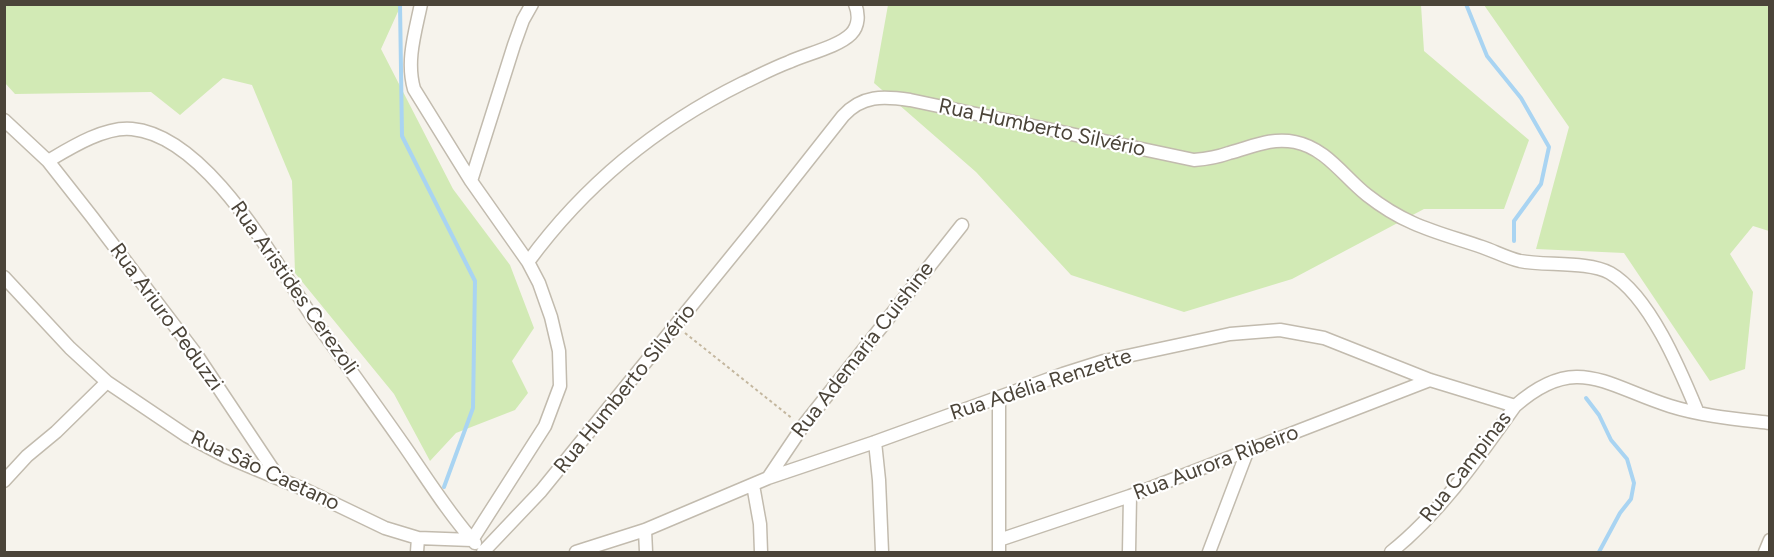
<!DOCTYPE html>
<html>
<head>
<meta charset="utf-8">
<style>
  body { margin:0 }
  #map { position:relative; width:1774px; height:557px; overflow:hidden; background:#f6f3ec; font-family:Figtree,sans-serif }
  canvas { display:block }
  .frame { position:absolute; inset:0; border:6px solid #4b4439; pointer-events:none }
</style>
</head>
<body>
<div id="map">
<canvas width="1774" height="557"></canvas>
<div class="frame"></div>
</div>
<script>
const ctx = document.querySelector('canvas').getContext('2d');
ctx.lineJoin = 'round';
function fillPath(path, color) {
  ctx.fillStyle = color;
  ctx.fill(path, 'evenodd');
}
function stroke(path, color, width, dash) {
  ctx.strokeStyle = color;
  ctx.lineWidth = width;
  ctx.lineCap = dash ? 'butt' : 'round';
  ctx.setLineDash(dash || []);
  ctx.stroke(path);
}
function write(font, color, halo, rows, align = 'center') {
  ctx.font = font + ' Figtree,sans-serif';
  ctx.lineWidth = 4.5;
  ctx.setLineDash([]);
  ctx.textBaseline = 'middle';
  ctx.strokeStyle = halo;
  ctx.fillStyle = color;
  for (const [text, x, y, turn = 0] of rows) {
    ctx.save();
    ctx.translate(x, y);
    ctx.rotate((+turn || 0) * Math.PI / 180);
    ctx.textAlign = isNaN(turn) ? turn : align;
    if (halo) ctx.strokeText(text, 0, 0);
    ctx.fillText(text, 0, 0);
    ctx.restore();
  }
}
fillPath(new Path2D(`
  M5,4L401,5L381,49L453,189L510,265L534,328L512,361L528,393L515,410L456,433L430,461L394,394L295,273L292,181L252,85L223,78L180,115L151,92L15,94L5,83Z
  M888,5H1421L1424,51L1529,140L1504,209H1424L1292,279L1184,312L1071,275L976,172L874,83Z
  M1484,5H1769V231L1753,226L1730,254L1753,292L1745,369L1710,381L1624,253L1536,249L1569,127Z`), '#d2eab5');
stroke(new Path2D(`
  M400,4L402,136L475,281L473,408L444,487
  M1466,4L1487,56L1521,98L1549,147L1541,184L1514,221V241
  M1586,398L1599,415L1611,440L1627,459L1634,483L1631,499L1620,513L1599,552`), '#a9d4f2', 4);
const street = new Path2D(`
  M4,120L48,161L92,217L196,354L278,477
  M48,161C70,148 105,126 132,129C207,136 274,261 313,318C343,360 373,401 403,444C426,477 448,513 475,543
  M471,181L514,45L523,20L532,4
  M528,262C585,184 656,126 743,83C758,76 773,68 789,62C806,54 838,47 851,34C859,26 859,14 855,4
  M4,277L70,348L107,382L187,436L227,457L308,491L385,528L418,538L472,540L545,426L560,386L559,351L551,317L539,283L528,262L471,181L414,89C406,61 415,33 421,4
  M999,397V552
  M875,442L879,480L882,552
  M768,478L803,426L962,225
  M4,481L27,456L56,432L107,382
  M753,485L760,524L761,552
  M645,530L646,552
  M999,540L1130,496L1430,380
  M417,552L418,538
  M483,552L541,491L761,220L843,116C862,95 883,96 910,100L1194,160C1206,159 1218,157 1229,153C1252,147 1271,137 1295,142C1326,148 1344,177 1367,195C1381,206 1397,216 1413,223C1435,233 1459,239 1482,247C1494,251 1507,258 1520,261C1545,266 1588,261 1610,273C1650,296 1681,372 1698,413
  M576,552L645,530L768,478L875,442L1063,374L1104,361L1230,334L1280,330L1324,338L1430,380L1515,406
  M1129,552L1130,496
  M1209,552L1247,452
  M1391,552C1440,513 1478,458 1515,406C1576,352 1606,386 1670,406C1702,416 1736,419 1770,423
  M1765,552L1770,540`);
stroke(street, '#c2bbae', 15);
stroke(new Path2D(`
  M685,333L793,419`), '#c4b79f', 2, [3, 3]);
stroke(street, '#fff', 12);
write('21px', '#4b4439', '#fff', [
  ["Rua Humberto Silvério",1042,128,12],
  ["Rua Aristides Cerezoli",294,288,55],
  ["Rua Ariuro Peduzzi",166,317,54],
  ["Rua Ademaria Cuishine",863,350,-52],
  ["Rua Adélia Renzette",1041,385,-18],
  ["Rua Humberto Silvério",625,389,-51],
  ["Rua Aurora Ribeiro",1216,463,-21],
  ["Rua Campinas",1466,467,-52],
  ["Rua São Caetano",265,471,25]
]);
</script>
</body>
</html>
